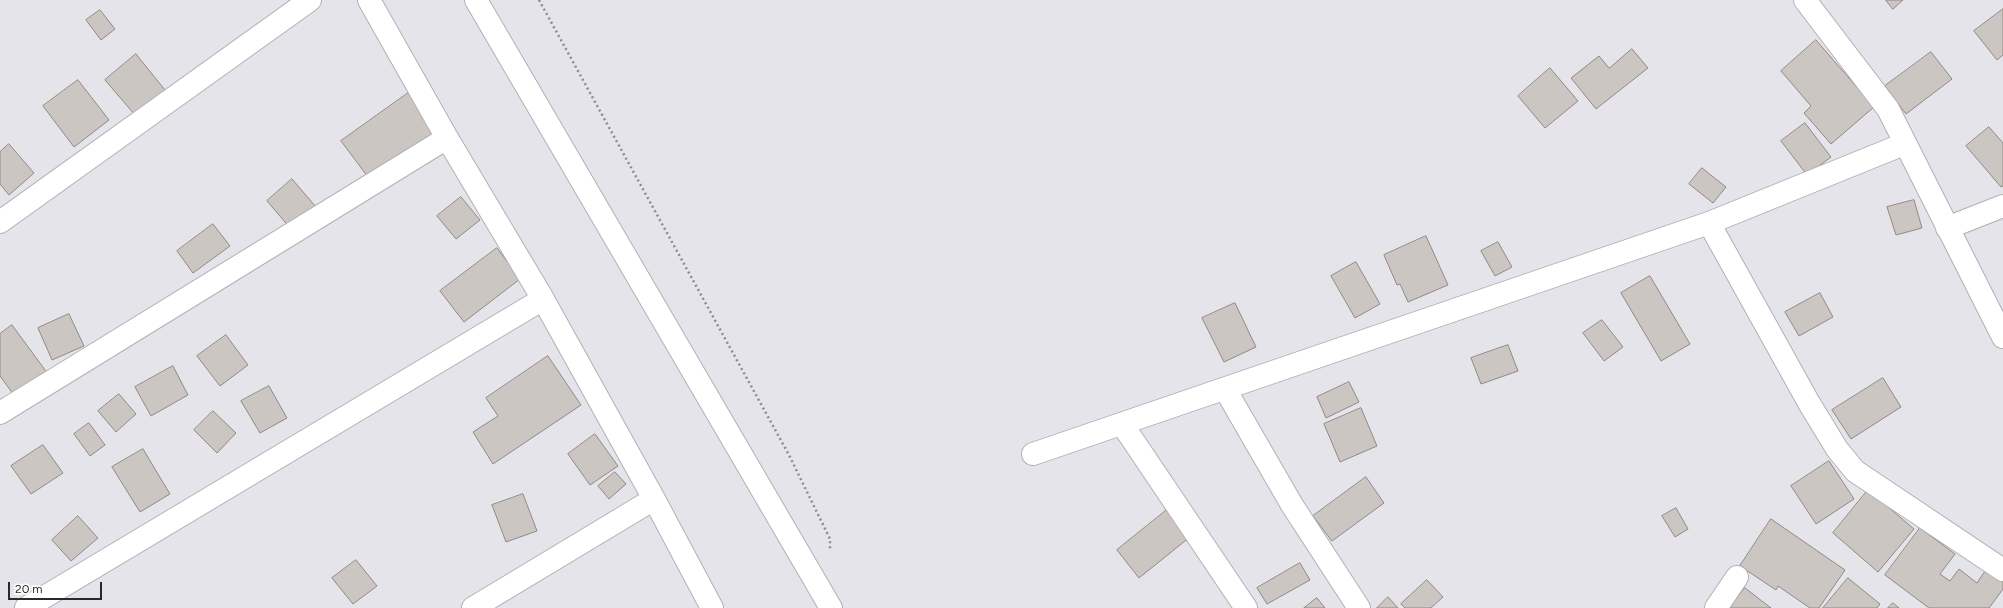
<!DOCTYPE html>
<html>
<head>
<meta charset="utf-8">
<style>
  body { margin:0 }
  #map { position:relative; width:2003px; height:608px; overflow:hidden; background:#e6e4eb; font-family:Figtree,sans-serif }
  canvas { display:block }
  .scale { position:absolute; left:8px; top:582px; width:94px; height:18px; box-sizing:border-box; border:2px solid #29292b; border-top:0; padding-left:5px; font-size:12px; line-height:14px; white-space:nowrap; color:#29292b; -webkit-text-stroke:3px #fff; paint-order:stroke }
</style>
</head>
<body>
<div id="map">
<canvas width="2003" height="608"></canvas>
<div class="scale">20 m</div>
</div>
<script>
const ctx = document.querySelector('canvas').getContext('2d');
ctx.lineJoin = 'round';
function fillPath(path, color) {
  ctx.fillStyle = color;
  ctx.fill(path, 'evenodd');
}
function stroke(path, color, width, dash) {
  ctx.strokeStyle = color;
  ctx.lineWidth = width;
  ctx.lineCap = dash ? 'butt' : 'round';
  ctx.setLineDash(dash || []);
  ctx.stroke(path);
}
const building = new Path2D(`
  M1886,0H1903L1893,9Z
  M2003,9V55L1997,60L1974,31Z
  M100,10L115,29L101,40L86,20Z
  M1816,40L1874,107L1831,144L1804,113L1811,106L1781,71Z
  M1632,49L1648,68L1596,109L1571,78L1599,56L1609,68Z
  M1931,52L1952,79L1906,114L1885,86Z
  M136,54L165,90L135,115L105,80Z
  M1550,68L1578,101L1545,128L1518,96Z
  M78,80L109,120L74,147L43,106Z
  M411,91L440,131L371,181L341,141Z
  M1805,123L1831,157L1807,175L1781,141Z
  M1989,127L2003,143V186L2001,187L1966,146Z
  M9,144L34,173L9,195L0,184V152Z
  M1702,168L1726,187L1713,203L1689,184Z
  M292,179L316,207L291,229L267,201Z
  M461,197L480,220L456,239L437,216Z
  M1914,200L1922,228L1896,235L1887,207Z
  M213,224L230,246L193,273L177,251Z
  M1426,236L1448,285L1408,302L1400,284L1397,285L1384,255Z
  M1498,242L1512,267L1495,276L1481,251Z
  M497,248L520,279L464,322L440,291Z
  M1356,262L1380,304L1355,318L1331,276Z
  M1650,276L1690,344L1661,361L1621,293Z
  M1820,293L1833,317L1799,336L1785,312Z
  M1235,303L1256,347L1224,362L1202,318Z
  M69,314L84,346L52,360L38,328Z
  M1602,320L1623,347L1604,361L1583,333Z
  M12,325L48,374L16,398L0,376V334Z
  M226,335L248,365L220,386L197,356Z
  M1508,345L1518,371L1481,384L1471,358Z
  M548,356L581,405L493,464L473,432L498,416L486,398Z
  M173,366L188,395L151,416L135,387Z
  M1883,378L1901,407L1851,439L1832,410Z
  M1349,382L1359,402L1326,418L1317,397Z
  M269,386L287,418L260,433L241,401Z
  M119,394L136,414L116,432L98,411Z
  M1361,408L1377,446L1340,462L1324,424Z
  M213,411L236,433L217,453L194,430Z
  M89,423L105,445L90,456L74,434Z
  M595,434L618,466L590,485L568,454Z
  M43,445L63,473L31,494L11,466Z
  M143,449L170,494L140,512L112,467Z
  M1829,461L1854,499L1816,524L1791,486Z
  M615,472L626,484L609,499L598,486Z
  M1366,477L1384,503L1332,541L1313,516Z
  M1868,490L1914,529L1878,572L1833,533Z
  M523,494L537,531L506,542L492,505Z
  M1676,508L1688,529L1675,537L1662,516Z
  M1168,509L1190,537L1139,578L1117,550Z
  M78,516L98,538L71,561L52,540Z
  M1771,519L1845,570L1819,608H1810L1778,586L1776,590L1740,566Z
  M1920,528L1955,554L1940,574L1950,581L1959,569L1977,583L1987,568L2003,579V589L1989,608H1929L1885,575Z
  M356,560L377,586L353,604L332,578Z
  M1300,563L1310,580L1267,604L1257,588Z
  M1848,578L1880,604L1877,608H1823Z
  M1427,580L1443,597L1431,608H1405L1401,604Z
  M1745,588L1771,608H1729Z
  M1388,597L1398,608H1377Z
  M1317,598L1325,608H1304Z
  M1893,603L1899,608H1888Z`);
fillPath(building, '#ccc6c2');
stroke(building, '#8f8985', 1);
const minor = new Path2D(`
  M369,0L447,138L543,299L654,499L712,608
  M476,0L831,608
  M1805,0L1888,109L2003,337
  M0,222L310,0
  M1709,223L1809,403L1837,449L1855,471L2003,570
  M1947,228L2003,206
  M1225,389L1292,505L1359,608
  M0,413L447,138
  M1122,424L1246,608
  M1033,454L1709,223L1904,144
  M26,608L543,299
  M473,608L654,499
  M1716,608L1737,577`);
stroke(minor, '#b2b0b6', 24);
stroke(new Path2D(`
  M539,0L789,455L830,539V549`), '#8c8b90', 2.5, [2, 3]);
stroke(minor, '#fff', 22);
</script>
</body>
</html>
